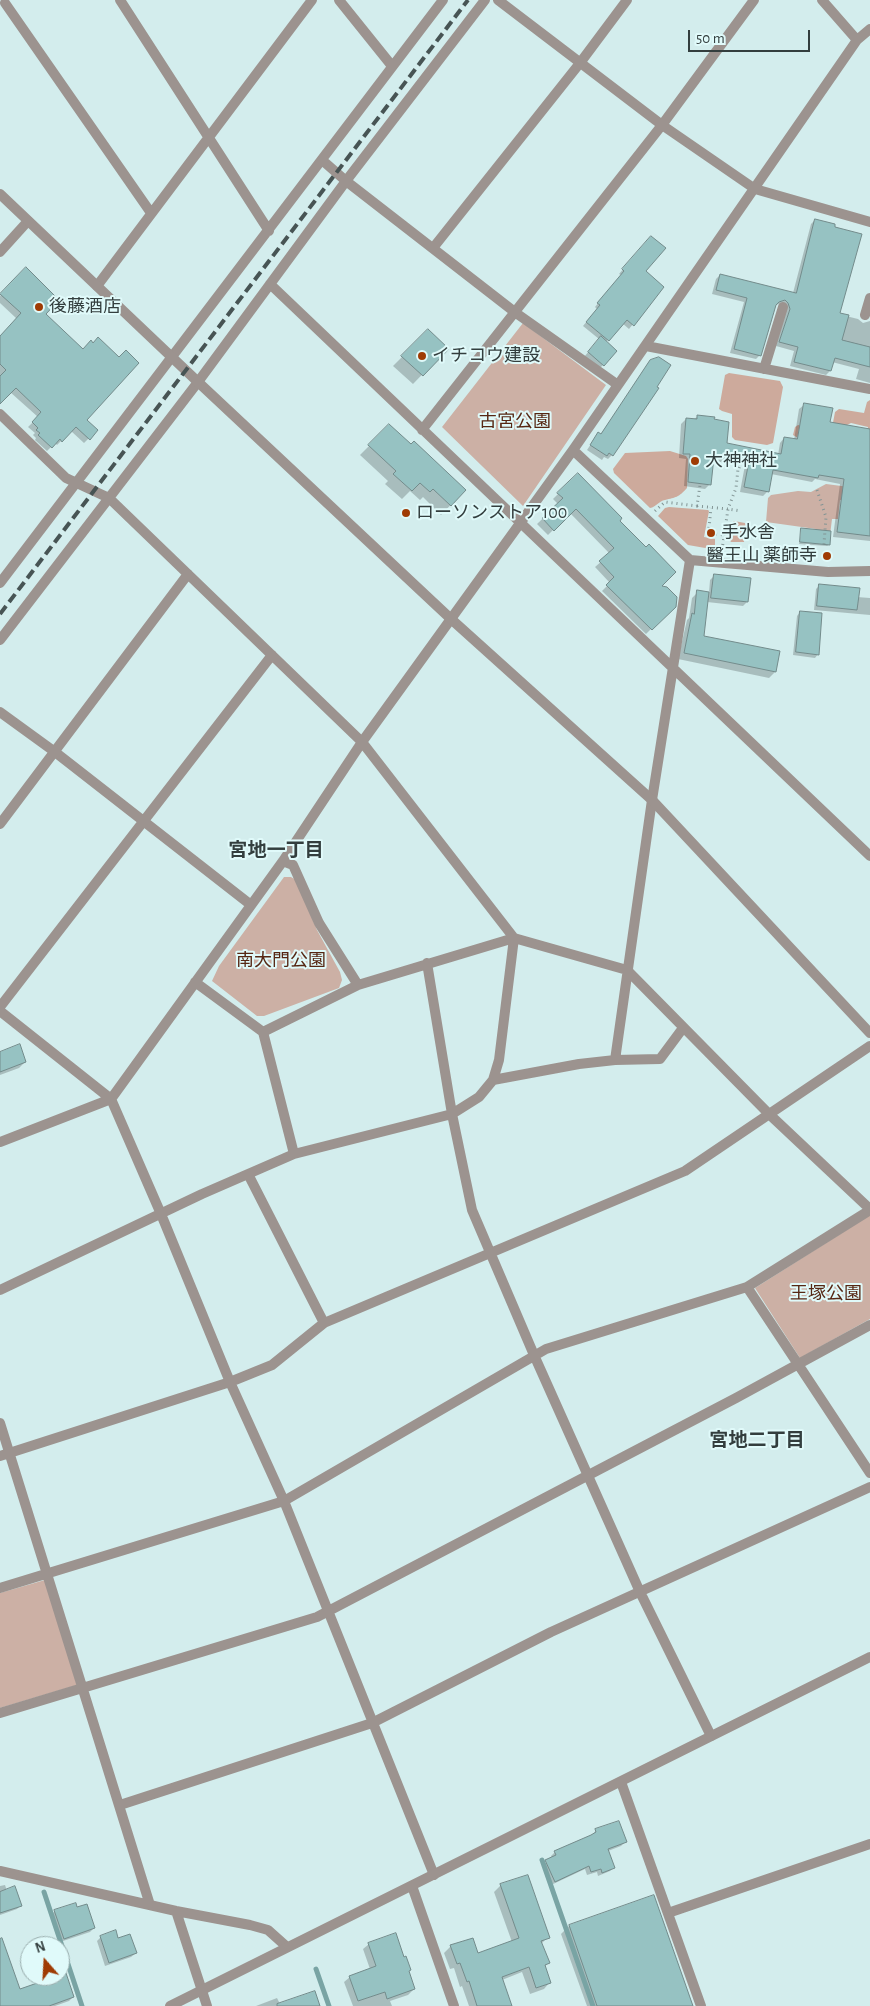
<!DOCTYPE html>
<html>
<head>
<meta charset="utf-8">
<style>
  body { margin:0 }
  #map { position:relative; width:870px; height:2006px; overflow:hidden; background:#d3eded; font-family:"Alegreya Sans",sans-serif }
  canvas { display:block }
  .north { position:absolute; left:20px; top:1936px; width:50px; height:50px; box-sizing:border-box; background:#e0fafa; border:1px solid #9bafaf; border-radius:50%; rotate:341deg; font-size:14px; font-weight:700; line-height:20px; text-align:center; color:#333e3e }
  .north::after { content:''; display:block; margin:auto; width:18px; height:22px; background:#9f3b04; clip-path:polygon(50% 0,100% 100%,50% 72%,0 100%) }
  .scale { position:absolute; left:688px; top:30px; width:122px; height:22px; box-sizing:border-box; border:2px solid #333e3e; border-top:0; padding-left:6px; font-size:15px; line-height:18px; white-space:nowrap; color:#333e3e; -webkit-text-stroke:4px #e0fafa; paint-order:stroke }
</style>
</head>
<body>
<div id="map">
<canvas width="870" height="2006"></canvas>
<div class="north">N</div>
<div class="scale">50 m</div>
</div>
<script>
const ctx = document.querySelector('canvas').getContext('2d');
ctx.lineJoin = 'round';
function fillPath(path, color) {
  ctx.fillStyle = color;
  ctx.fill(path, 'evenodd');
}
function stroke(path, color, width, dash) {
  ctx.strokeStyle = color;
  ctx.lineWidth = width;
  ctx.lineCap = dash ? 'butt' : 'round';
  ctx.setLineDash(dash || []);
  ctx.stroke(path);
}
function write(font, color, halo, rows, align = 'center') {
  ctx.font = font + ' "Alegreya Sans","Noto Sans JP",sans-serif';
  ctx.lineWidth = 4;
  ctx.setLineDash([]);
  ctx.textBaseline = 'middle';
  ctx.strokeStyle = halo;
  ctx.fillStyle = color;
  for (const [text, x, y, turn = 0] of rows) {
    ctx.save();
    ctx.translate(x, y);
    ctx.rotate((+turn || 0) * Math.PI / 180);
    ctx.textAlign = isNaN(turn) ? turn : align;
    if (halo) ctx.strokeText(text, 0, 0);
    ctx.fillText(text, 0, 0);
    ctx.restore();
  }
}
fillPath(new Path2D(`
  M523,323L606,385L523,506L442,427Z
  M826,484L857,488L855,502L840,500L838,519H832L829,543L815,542L816,529L766,522L768,498L771,495L798,491L811,492Z
  M284,877H291L296,880L317,930L340,972L342,980L339,988L264,1016H257L212,981L219,966Z
  M870,1215V1319L800,1358L755,1288Z
  M45,1580L77,1685L0,1708V1593Z`), '#ccb0a5');
fillPath(new Path2D(`
  M729,373L780,381L783,387L773,443L767,445L735,440L732,437V414L722,411L719,409L725,375Z
  M870,400V441L867,438L868,427L851,423L847,425L844,443L798,438L793,435L795,427L798,425L828,430L832,428L835,412L839,409L864,413L867,402Z
  M670,451L686,456L688,459L687,488C678,498 676,497 665,500C659,501 656,507 650,508L614,473L613,469L625,453Z
  M669,507L708,510L709,511L704,537L715,539V547L711,549L688,545L658,516L665,508Z
  M734,521L745,523L746,526L744,542H731L729,539L732,523Z`), '#cdaa9c');
fillPath(new Path2D(`
  M815,220L838,314L858,319L863,323L870,321V383L856,379L859,369L832,362L830,371L826,375L790,366L794,351L776,346L780,304L775,305L760,355L756,359L730,353L744,302L712,294L716,279L720,275L793,293L811,224Z
  M647,241L645,271L663,287L629,329L622,323L606,342L603,365L599,369L584,357L599,339L583,326L597,309L595,307L621,275L619,274Z
  M26,269L86,420L97,430L84,443L71,431L57,445L55,443L47,451L35,440L36,438L33,435L35,433L28,427L38,417L10,392L0,402V337L17,319L0,303V296Z
  M428,331L447,349L413,384L393,366Z
  M651,361L655,387L657,389L612,455L608,459L604,457L602,460L587,450L595,438L600,435Z
  M804,405L829,423L870,430V541L833,537L840,484L815,479L812,482L771,474L768,491L763,496L740,492L745,465L712,461L710,484L705,489L684,486L686,459L679,458L681,424L686,419L693,420L698,416L726,444L778,455L780,443L784,438L794,440L799,409Z
  M389,426L465,490L441,515L423,497L420,500L410,491L402,499L385,484L388,481L360,455Z
  M578,474L618,521L659,587L674,606L646,634L602,591L610,583L595,567L610,554L570,513L548,535L537,524L558,504L553,499Z
  M802,529L829,545L827,546L799,544Z
  M714,576L747,602L743,606L707,602L703,637L779,652L775,672L769,678L678,659L687,620L689,618L692,598L698,592L709,593L710,580Z
  M820,585L857,597L870,598V615L814,610L816,589Z
  M800,612L818,654L815,658L793,655L797,616Z
  M0,1053L25,1062L19,1068L0,1075Z
  M596,1830L625,1842L621,1846L608,1851L614,1867L610,1871L598,1876L597,1872L587,1875L585,1869L551,1885L542,1865L552,1859L551,1856L555,1852L592,1836Z
  M5,1885L7,1891L21,1905L17,1909L0,1915V1886Z
  M501,1885L548,1937L541,1944L548,1963L545,1966L550,1982L544,1989L530,1994L522,1972L502,1980L511,2006H469L462,1986L460,1987L454,1968L450,1969L444,1953L451,1946L477,1954L512,1942L494,1892Z
  M77,1909L94,1928L90,1932L60,1942L51,1915L55,1911Z
  M569,1926L691,2006H587L561,1934Z
  M101,1937L118,1940L136,1953L131,1957L105,1966L97,1941Z
  M369,1944L403,1958L414,1989L408,1995L390,2001L392,2006H353L344,1982L350,1977L370,1969L363,1949Z
  M0,1963L19,1990L73,1997L69,2001L55,2006H0Z
  M277,1998L280,2004L319,2006H256Z`), '#0003');
stroke(new Path2D(`
  M542,1860L593,2006
  M44,1892L82,2006
  M316,1969L329,2006`), '#79a4a4', 5);
const building = new Path2D(`
  M815,219L835,224V227L862,234L840,313L849,315L842,340L870,347V367L835,358L831,371L794,362L798,347L779,342L790,309L788,303L785,300L779,302L776,305L761,356L734,349L747,298L716,290L720,274L796,293Z
  M651,236L666,248L646,271L664,287L634,326L627,320L609,341L586,322L600,305L597,303L624,271L622,269Z
  M26,267L59,300L46,314L83,349L91,340L93,343L98,337L119,357L126,350L139,363L87,420L98,430L90,440L76,427L62,442L60,439L52,448L38,435L40,433L36,430L38,428L32,422L41,412L16,388L0,404V376L6,370L0,364V336L21,313L0,294Z
  M428,329L449,349L423,376L401,356Z
  M601,336L617,351L604,366L588,352Z
  M659,357L671,365L657,387L659,388L613,456L609,453L607,456L590,445L598,432L601,434L650,360Z
  M804,403L833,408L830,422L870,429V536L837,532L844,479L819,475L818,478L773,470L769,492L744,487L749,461L714,457L711,485L688,482L690,454H683L686,418L697,419V415L715,417L714,419L729,422L727,443L781,454L784,437L797,439Z
  M389,424L411,444L414,441L466,490L451,506L433,489L430,492L420,483L412,491L393,474L396,471L368,445Z
  M578,473L622,518L620,521L646,547L649,544L676,572L662,586L667,587L677,597L676,607L652,630L606,585L614,577L599,561L614,548L576,509L554,531L542,518L563,498L557,493Z
  M801,528L831,531L830,545L800,542Z
  M714,574L751,578L748,602L711,598Z
  M819,584L860,588L857,610L817,606Z
  M697,590L709,592L704,636L780,651L776,672L684,653L692,613L694,614Z
  M800,611L822,613L819,655L796,652Z
  M20,1044L26,1062L0,1072V1052Z
  M619,1821L627,1842L608,1849L615,1868L602,1873L601,1869L591,1872L589,1866L555,1882L545,1860L556,1855L554,1851L591,1835L596,1832L595,1829Z
  M528,1875L550,1938L541,1941L550,1963L545,1965L551,1983L536,1988L529,1967L502,1977L512,2006H477L469,1981L467,1982L460,1963L457,1964L450,1945L473,1938L478,1953L519,1938L500,1884Z
  M15,1886L22,1906L0,1913V1892Z
  M654,1895L693,2006H597L569,1925Z
  M76,1903L77,1907L87,1904L95,1928L64,1939L54,1910Z
  M116,1930L118,1938L130,1934L137,1953L109,1963L100,1936Z
  M396,1933L404,1957L406,1956L411,1970L409,1971L415,1989L387,1999L385,1992L358,2001L349,1976L376,1966L368,1943Z
  M2,1938L20,1989L66,1973L74,1997L49,2006H0V1939Z
  M315,1991L320,2006H277V2004Z`);
fillPath(building, '#96c2c2');
stroke(building, '#738b8b', 1);
stroke(new Path2D(`
  M739,468L744,451
  M817,490L826,517L824,544
  M697,506L728,509L736,488L738,469L728,449
  M655,511L665,502L697,506L700,485
  M709,528L711,508
  M716,534L724,535
  M722,550L728,509L741,511`), '#829494', 3, [1, 4]);
stroke(new Path2D(`
  M120,0L269,231
  M339,0L392,66
  M498,0L662,125L755,189L870,222
  M822,0L857,40
  M5,3L151,213
  M322,160L346,181L516,313L618,385
  M433,248L580,63L627,0
  M0,252L28,221
  M270,284L870,856
  M97,286L312,0
  M865,315L870,298
  M646,346L870,389
  M764,369L783,307
  M0,414L66,478L109,498L362,742L514,938L627,970L769,1114L870,1209
  M422,430L662,125L754,0
  M573,450L690,560L828,572L870,571
  M0,583L443,0
  M0,640L198,382L346,181L485,0
  M0,712L55,752L251,905
  M0,824L188,574
  M283,861L293,865L319,923L358,985
  M427,963L452,1114L472,1210L534,1355L640,1592L711,1736
  M195,982L263,1032L294,1154
  M0,1007L272,655
  M0,1011L111,1099L0,1142
  M615,1060L652,800L690,560
  M493,1080L579,1064L615,1060L660,1059L683,1028
  M248,1174L324,1323
  M747,1287L870,1473
  M0,1290L202,1194L294,1154L452,1114L479,1097L493,1080L499,1060L514,938L358,985L263,1032
  M0,1423L150,1905
  M0,1456L230,1382L272,1365L324,1323L685,1171L870,1046
  M0,1588L284,1501L546,1349L747,1287L870,1210
  M0,1713L317,1617L736,1398L870,1325
  M621,1782L701,2006
  M120,1805L372,1723L551,1632L870,1487
  M0,1871L176,1911L250,1925L268,1930L287,1947
  M434,1875L284,1501L230,1382L161,1214L111,1099L283,861L362,742L573,450L857,40L870,29
  M412,1886L454,2006
  M176,1911L207,2006
  M668,1913L870,1844`), '#9c938f', 10);
stroke(new Path2D(`
  M0,194L198,382L451,619L652,800L870,1033
  M170,2006L870,1657`), '#9c938f', 10);
stroke(new Path2D(`
  M0,614L468,0`), '#475454', 4, [10, 5]);
for (const [x, y, r, color] of [
  [39,307,5,"#9f3b04"],
  [422,356,5,"#9f3b04"],
  [695,461,5,"#9f3b04"],
  [406,513,5,"#9f3b04"],
  [711,533,5,"#9f3b04"],
  [827,556,5,"#9f3b04"]
]) {
  const dot = new Path2D();
  dot.arc(x, y, r, 0, 2 * Math.PI);
  ctx.fillStyle = color;
  ctx.fill(dot);
  stroke(dot, '#e0fafa', 2);
}
write('18px', '#333e3e', '#e0fafa', [
  ["後藤酒店",49,307],
  ["イチコウ建設",432,356],
  ["大神神社",705,461],
  ["ローソンストア100",416,513],
  ["手水舎",721,533],
  ["醫王山 薬師寺",817,556,"right"]
], 'left');
write('18px', '#562713', '#e0fafa', [
  ["古宮公園",515,422],
  ["南大門公園",281,961],
  ["王塚公園",826,1294]
]);
write('bold 19px', '#333e3e', '#e0fafa', [
  ["宮地一丁目",276,850],
  ["宮地二丁目",757,1440]
]);
</script>
</body>
</html>
